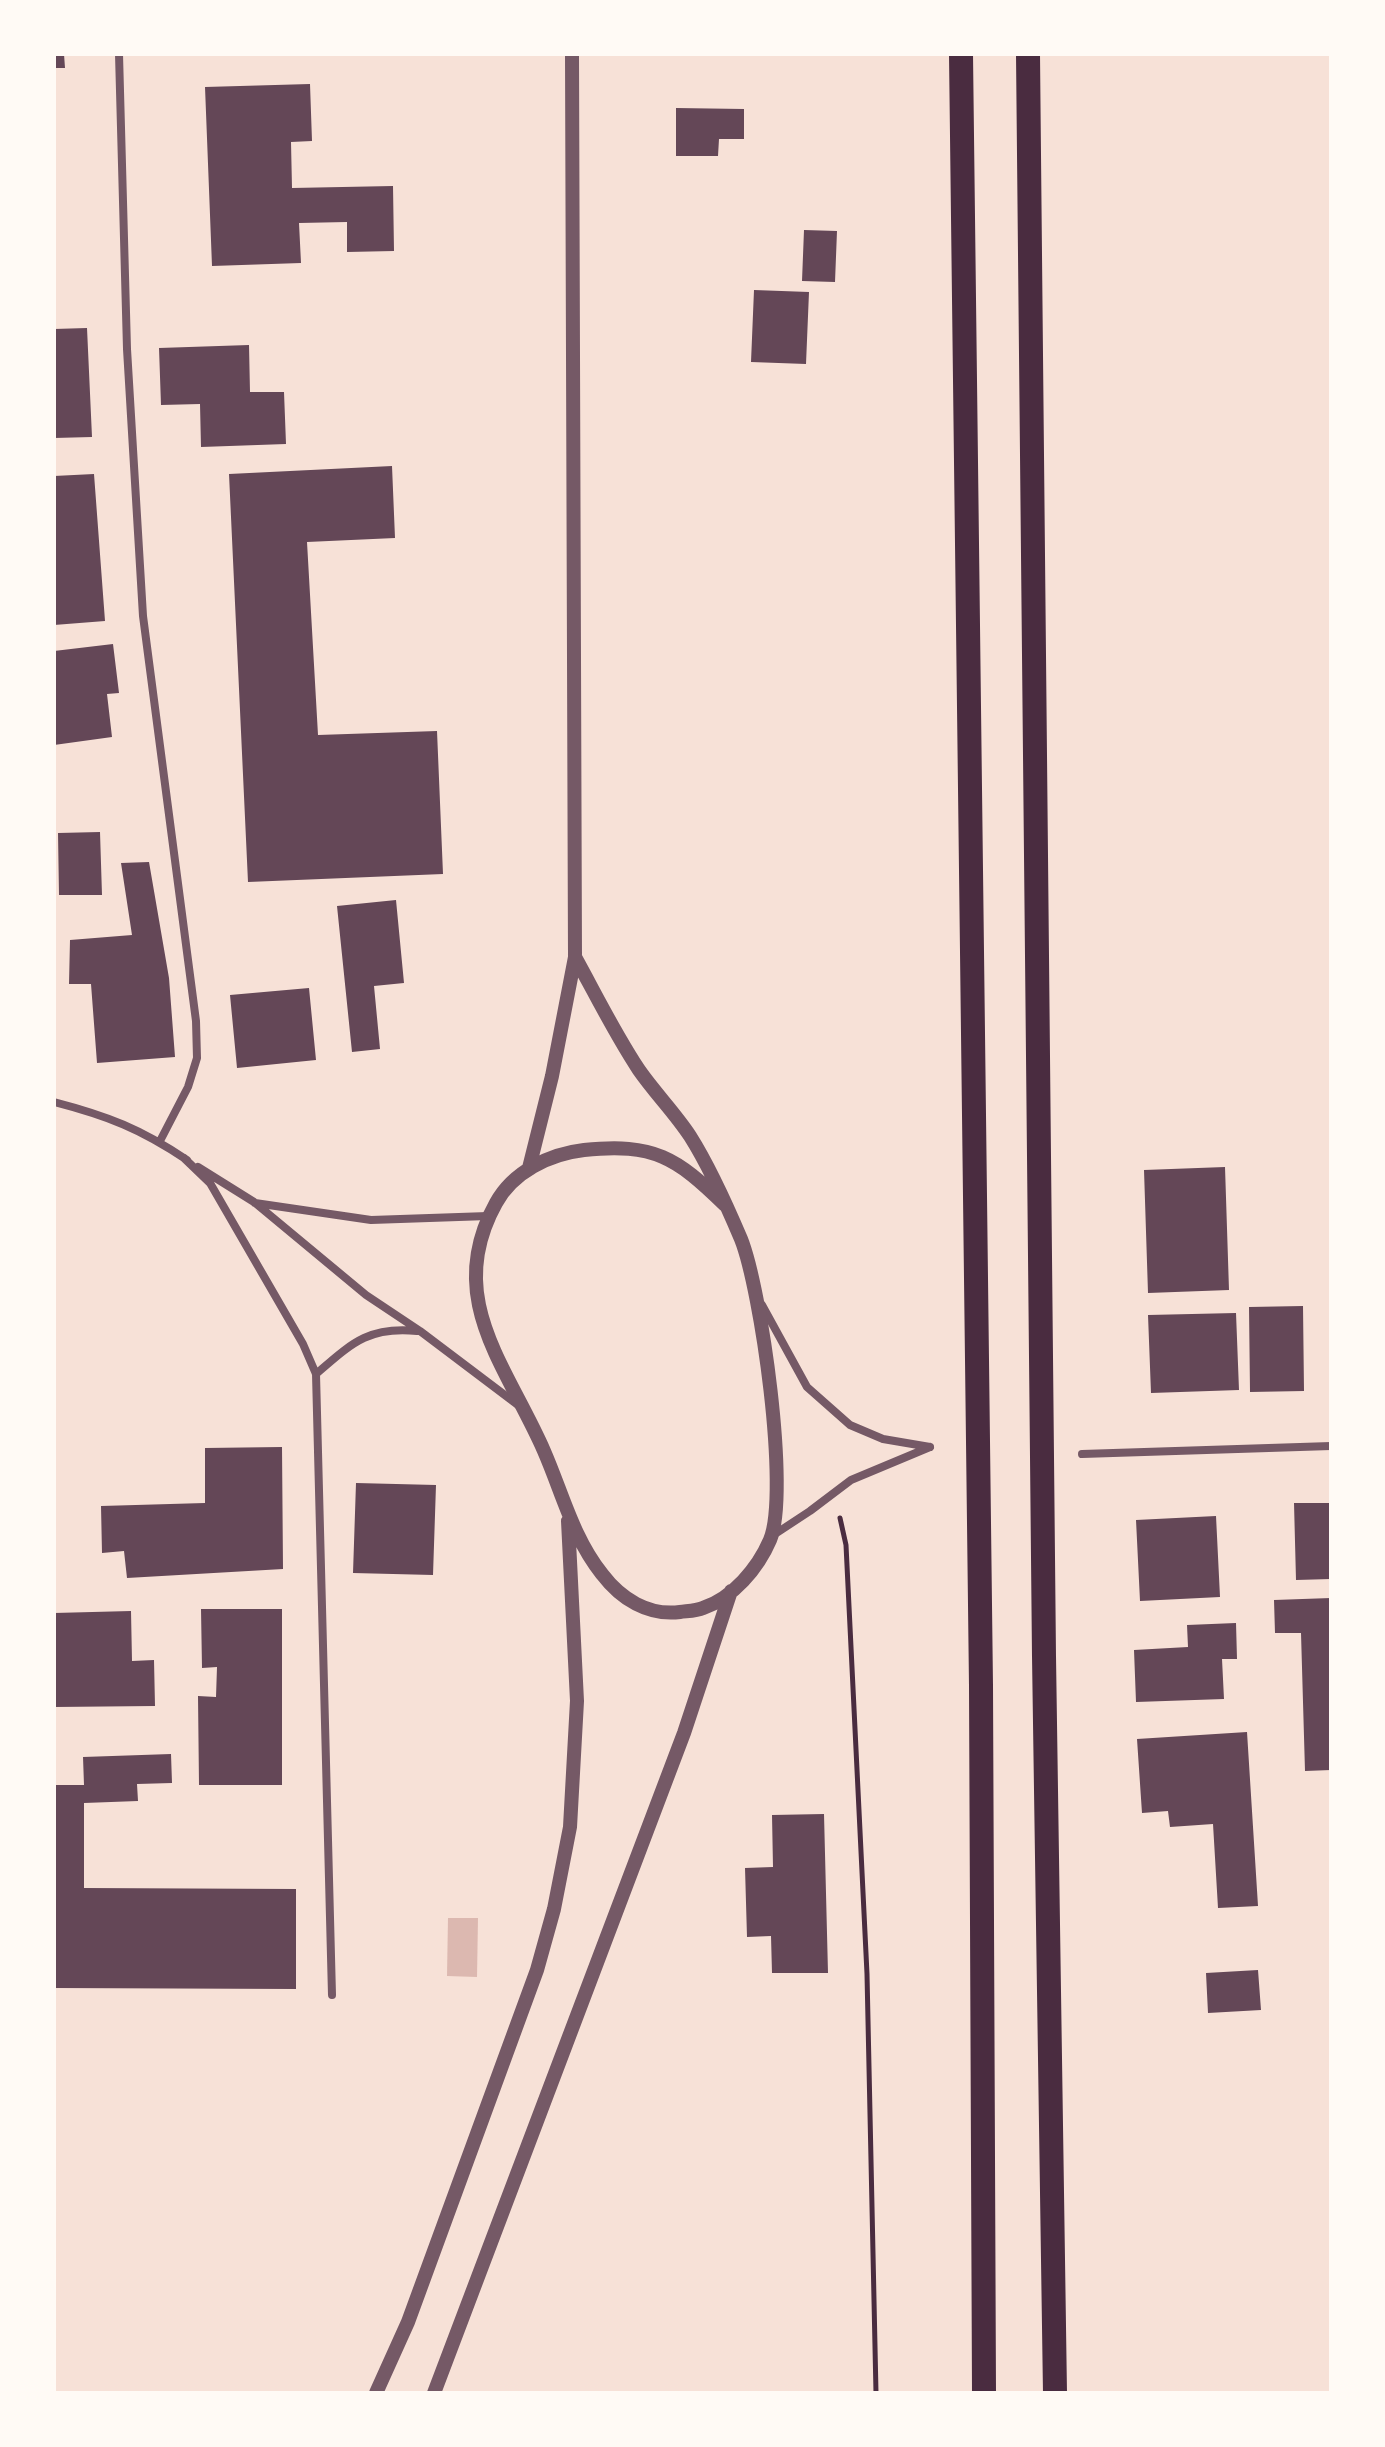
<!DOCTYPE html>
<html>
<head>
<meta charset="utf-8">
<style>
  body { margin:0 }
  #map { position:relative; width:1385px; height:2447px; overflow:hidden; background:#f7e1d7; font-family:"IBM Plex Serif",serif }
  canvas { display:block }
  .frame { position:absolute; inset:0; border:56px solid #fffaf5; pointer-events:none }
</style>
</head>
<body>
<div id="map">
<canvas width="1385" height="2447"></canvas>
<div class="frame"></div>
</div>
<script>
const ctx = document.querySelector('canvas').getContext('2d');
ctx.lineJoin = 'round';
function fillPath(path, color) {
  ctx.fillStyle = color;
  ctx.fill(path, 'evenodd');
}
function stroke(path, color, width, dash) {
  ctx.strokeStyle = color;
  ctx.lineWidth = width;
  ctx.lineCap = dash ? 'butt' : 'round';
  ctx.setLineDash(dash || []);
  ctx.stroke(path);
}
fillPath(new Path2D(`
  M448,1918H478L477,1977L447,1976Z`), '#dcb8b0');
fillPath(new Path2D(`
  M54,54H64L65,68H54Z
  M310,84L312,141L291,142L292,188L393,186L394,251L347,252V222L299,223L301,263L212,266L205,87Z
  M676,108L744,109V139H719L718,156H676Z
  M804,230L837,231L835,282L802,281Z
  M754,290L809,292L806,364L751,362Z
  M87,328L92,437L54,438V329Z
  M249,345L250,392H284L286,444L201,447L200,404L161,405L159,348Z
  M392,466L395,538L307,542L318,735L437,731L443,874L248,882L229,474Z
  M94,474L105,621L54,625V476Z
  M113,644L119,693L107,694L112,737L54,745V651Z
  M100,832L102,895H59L58,833Z
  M149,862L169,978L175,1057L97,1063L91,984H69L70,940L132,935L121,863Z
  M396,900L404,983L374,986L380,1049L352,1052L337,906Z
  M309,988L316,1060L237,1068L230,995Z
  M1225,1167L1229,1290L1148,1293L1144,1170Z
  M1303,1306L1304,1391L1250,1392L1249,1307Z
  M1236,1313L1239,1390L1151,1393L1148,1315Z
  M282,1447L283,1569L127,1578L124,1551L102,1553L101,1506L205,1503V1448Z
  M356,1483L436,1485L433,1575L353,1573Z
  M1294,1503H1331V1579L1296,1580Z
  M1216,1516L1220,1597L1140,1601L1136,1520Z
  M1331,1598V1770L1305,1771L1301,1633H1275L1274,1600Z
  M201,1609H282V1785H199L198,1696L216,1697L217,1667L202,1668Z
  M131,1611L132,1661L154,1660L155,1706L54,1707V1613Z
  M1236,1623L1237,1659H1222L1224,1699L1136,1702L1134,1650L1188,1647L1187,1625Z
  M1247,1732L1258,1906L1218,1908L1213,1824L1170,1827L1168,1811L1142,1813L1137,1739Z
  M171,1754L172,1783L137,1784L138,1801L84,1803V1888L296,1889V1989L54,1988V1785H84L83,1757Z
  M824,1814L828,1973H772L771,1936L747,1937L745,1868L773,1867L772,1815Z
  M1258,1970L1261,2010L1208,2013L1206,1973Z`), '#644757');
stroke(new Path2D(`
  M840,1518L846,1545L867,1974L876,2393`), '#4a2c40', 5);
stroke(new Path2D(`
  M119,54L127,349L143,616L196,1021L197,1058L188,1087L160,1141
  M54,1102C108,1116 141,1129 187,1160
  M184,1158L210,1183L303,1344L316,1374L332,1995
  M198,1167L254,1202L366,1295L420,1331L518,1405
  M255,1203L371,1220L488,1216
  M762,1305L807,1387L850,1425L883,1439L930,1447
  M316,1374C351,1344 368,1326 417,1331
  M1082,1454L1331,1446
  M772,1536L810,1511L851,1480L930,1447`), '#755966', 8);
stroke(new Path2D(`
  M575,957C596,995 615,1034 639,1070C655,1093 675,1113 690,1136C709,1166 727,1206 741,1239C761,1289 790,1492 770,1540C758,1568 733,1598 703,1608C696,1611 687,1611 680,1612C648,1616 621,1599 602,1574C573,1538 562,1492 544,1451C507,1366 443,1298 496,1203C513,1172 549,1154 584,1150C654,1143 676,1157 725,1205
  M529,1168L552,1076L575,957L572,54
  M376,2393L408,2322L537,1970L554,1909L570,1827L577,1701L568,1521
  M434,2393L684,1733L731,1591`), '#755966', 14);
stroke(new Path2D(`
  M961,54L981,1685L984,2393
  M1028,54L1044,1656L1055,2393`), '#4a2c40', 24);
</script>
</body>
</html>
